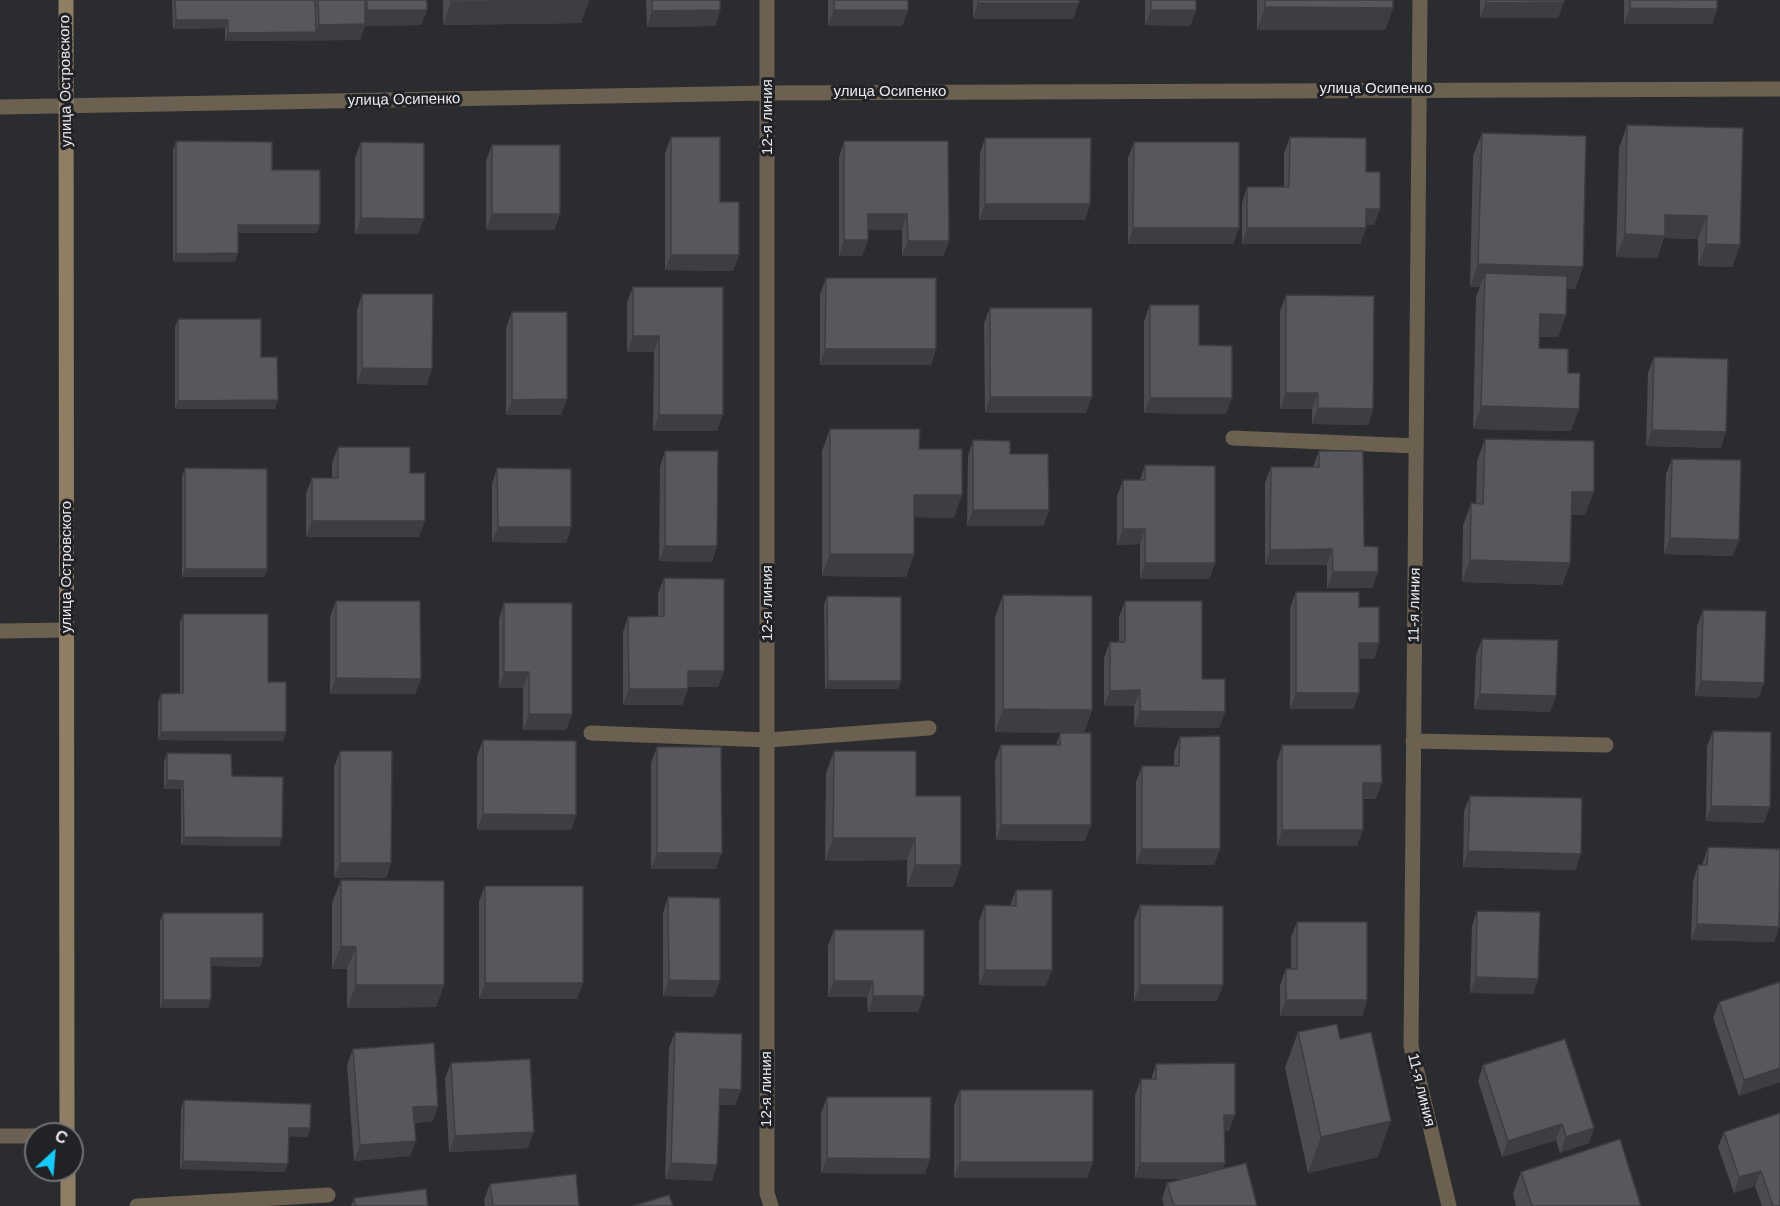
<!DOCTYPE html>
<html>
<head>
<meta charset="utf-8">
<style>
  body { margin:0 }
  #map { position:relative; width:1780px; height:1206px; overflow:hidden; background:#2b2c30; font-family:Helvetica,sans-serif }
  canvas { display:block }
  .north { position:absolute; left:24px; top:1122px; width:60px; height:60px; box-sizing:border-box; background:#212226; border:2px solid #717276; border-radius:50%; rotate:26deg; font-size:16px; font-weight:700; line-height:24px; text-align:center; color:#e9eaed }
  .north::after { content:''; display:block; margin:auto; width:21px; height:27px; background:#16cafb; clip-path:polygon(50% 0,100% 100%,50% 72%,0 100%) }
</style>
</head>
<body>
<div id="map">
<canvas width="1780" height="1206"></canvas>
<div class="north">С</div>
</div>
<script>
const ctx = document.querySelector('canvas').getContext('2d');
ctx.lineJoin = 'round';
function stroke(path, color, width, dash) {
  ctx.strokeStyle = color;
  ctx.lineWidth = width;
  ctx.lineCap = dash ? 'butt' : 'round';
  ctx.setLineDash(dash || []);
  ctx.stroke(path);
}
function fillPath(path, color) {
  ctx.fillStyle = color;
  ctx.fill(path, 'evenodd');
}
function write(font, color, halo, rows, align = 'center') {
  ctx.font = font + ' Helvetica,sans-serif';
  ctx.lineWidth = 6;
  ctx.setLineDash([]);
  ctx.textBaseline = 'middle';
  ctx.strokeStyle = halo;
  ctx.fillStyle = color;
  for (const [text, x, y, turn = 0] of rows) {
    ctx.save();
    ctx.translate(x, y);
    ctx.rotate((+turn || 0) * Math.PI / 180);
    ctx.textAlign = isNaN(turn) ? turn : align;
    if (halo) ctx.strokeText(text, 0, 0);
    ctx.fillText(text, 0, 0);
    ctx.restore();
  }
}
stroke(new Path2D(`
  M1233,438L1416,446
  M591,733L768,740L929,728
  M1413,741L1606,745
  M137,1206L328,1195`), '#6c6150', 15);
stroke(new Path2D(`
  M767,0V1193L771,1206
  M1420,0L1411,1046L1449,1206
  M0,107L769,93L1780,89
  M0,631L67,630
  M0,1136H36`), '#6c6150', 15);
stroke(new Path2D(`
  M66,0L67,1134
  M68,1170V1206`), '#907e64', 15);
fillPath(new Path2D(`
  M172,0H427V10L421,25L365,26L360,40L225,41V28L173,29Z
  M443,0H589L581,23L443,25Z
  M646,0H720V10L715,26L647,27Z
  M828,0H908V10L902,26H828Z
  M973,0H1079L1073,19H973Z
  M1145,0H1196V10L1190,26L1145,25Z
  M1257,0H1393V8L1385,30H1257Z
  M1480,0H1564L1558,18H1480Z
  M1624,0H1717V9L1712,24H1624Z
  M1627,125L1740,245L1732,267L1698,266V239L1664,238L1657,258L1616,257L1619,148Z
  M1482,133L1583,267L1575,289H1567L1566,315L1558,337H1539V348L1568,373L1571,431L1473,429L1476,296L1480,287H1470L1473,156Z
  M671,137L720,202L739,255L733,271L665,270V153Z
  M1290,137L1366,172L1380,209L1374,225H1366V228L1360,244H1242V203L1247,187H1284V153Z
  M985,138L1090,204L1085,220H979L980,153Z
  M176,141L272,170L317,233H238L235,262H173V150Z
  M844,141L949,241L943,256H902V230H868V240L862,256H839V157Z
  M361,142L418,234H355V158Z
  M1134,142L1239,228L1233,244H1128V158Z
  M492,145L560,214L554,230H486V161Z
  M826,278L936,349L931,365H820V294Z
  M633,287L717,431H653L654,352H627V302Z
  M362,294L427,385L357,384V310Z
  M1286,295L1373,409L1368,425L1312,424V409H1280V311Z
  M1150,305L1199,345L1226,414L1144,413V321Z
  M990,308L1086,413H985L984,323Z
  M512,312L561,415H506V328Z
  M178,319L261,357L275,409H175V327Z
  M1654,357L1721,448L1646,446L1648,373Z
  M830,429L919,449L954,518L914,517V554L906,577L822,576V451Z
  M1485,439L1585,515H1571L1570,563L1562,585L1462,582L1463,526L1471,503H1476L1477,461Z
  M973,440L1010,454L1049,510L1043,526H967L968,456Z
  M338,447L419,537H306V493L312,478H332V463Z
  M665,451L717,546L712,562L659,561L660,467Z
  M1319,451L1364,546L1378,572L1372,588H1327V565H1265V483L1271,467H1313Z
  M1672,459L1733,556L1664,554L1666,474Z
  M1145,465L1215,563L1209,579H1140V544L1117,545V496L1123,480H1140Z
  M185,468L267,569L264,577H182V477Z
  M497,468L571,527L566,543L492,542V484Z
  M664,578L724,671L718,687H688V689L682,705H623V632L628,617L658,616V594Z
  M1296,592L1359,607L1379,643L1374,659L1359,658L1354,709H1290V608Z
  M1003,595L1092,710L1084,733L995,732V617Z
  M827,596L898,689H825L824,605Z
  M336,601L421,679L415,694H330V617Z
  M1125,601L1202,679L1225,712L1219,728L1134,727V706H1104V658L1110,642H1119V617Z
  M504,603L572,714L566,730H523V688H499V619Z
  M1703,610L1764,683L1758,698L1695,696L1697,626Z
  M183,614L268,682L283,741L158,740V702L161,694H180V622Z
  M1482,639L1556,696L1550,712L1474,709L1476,655Z
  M1713,731L1764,823L1706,821L1707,746Z
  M1060,733L1085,841L996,840L995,761L1001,745H1056Z
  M1180,737L1220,849L1214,865L1136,864V782L1142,766H1174V752Z
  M483,740L576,815L571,830H477V756Z
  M1282,745L1376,799H1363L1357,846H1277V761Z
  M657,747L716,869H651V763Z
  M340,751L391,863L386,878H334V767Z
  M834,751L916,796L961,865L953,887H907V860L825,861L826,773Z
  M167,753L232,776L279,846L181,845V789H164V762Z
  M1470,796L1576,870L1463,867L1464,811Z
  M1708,847L1779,927L1774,942L1691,940L1693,881L1698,865H1702Z
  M341,880L444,985L436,1007L347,1008V969H332V903Z
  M485,886L577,999H479V901Z
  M1016,890L1046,986L979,985V921L985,905L1010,906Z
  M668,897L714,997L663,996V913Z
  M1140,905L1223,985L1217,1001H1134V921Z
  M1477,911L1538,979L1533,994L1470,993L1472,926Z
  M163,913L260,967L211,966V1000L208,1008H160V921Z
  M1297,922L1367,1000L1362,1016H1280V985L1286,969H1291V937Z
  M834,930L918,1012H868L867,997H828V946Z
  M1780,982V1082L1739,1096L1713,1018L1719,1002Z
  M675,1032L741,1090L735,1105H719L712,1181L665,1179L669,1048Z
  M1298,1032L1340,1039L1378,1157L1308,1173L1285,1068Z
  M353,1049L438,1106L433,1121L414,1123L410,1156L354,1161L347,1065Z
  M451,1063L528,1148L449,1152L445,1079Z
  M1156,1064L1229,1131H1224L1222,1169L1257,1206H1164L1162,1199L1167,1183L1184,1179L1135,1178V1095L1141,1079H1151Z
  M1483,1065L1594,1128L1589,1143L1560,1153L1556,1140L1502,1157L1478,1081Z
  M960,1090L1093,1162L1087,1178H954V1105Z
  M827,1097L925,1174L821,1173V1113Z
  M184,1100L310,1128L307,1137L289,1136L285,1172L180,1169L181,1108Z
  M1780,1113V1206H1762L1755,1186L1734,1193L1718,1147L1724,1132Z
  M1521,1172L1641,1206H1516L1513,1194Z
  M490,1184L579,1206H485L484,1200Z
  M354,1198L428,1206H351Z`), '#4b4c50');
fillPath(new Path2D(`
  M589,1L581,23L443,25L451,2Z
  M1564,2L1558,18H1480L1486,3Z
  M978,3H1079L1073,19H973Z
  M1265,7L1393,8L1385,30H1257Z
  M1630,8L1717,9L1712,24H1624Z
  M367,10H427L421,25L365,26L360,40L225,41L228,33L316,32L319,25L362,24Z
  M720,10L715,26L647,27L652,11Z
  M834,10H908L902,26H828Z
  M1151,10H1196L1190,26L1145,25Z
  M176,20H228L225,28L173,29Z
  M985,204H1090L1085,220H979Z
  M1366,209H1380L1374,225H1360Z
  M492,214H560L554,230H486Z
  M868,214H907L902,230H862Z
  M1665,215L1707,216L1698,239L1664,238L1657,258L1616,257L1625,234Z
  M361,218L424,219L418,234H355Z
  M238,225H320L317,233H235Z
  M1133,228H1239L1233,244H1128Z
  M1247,228H1366L1360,244H1242Z
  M844,240H868L862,256H839Z
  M908,241H949L943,256H902Z
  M1706,244L1740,245L1732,267L1698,266Z
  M238,253L235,262H173L176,254Z
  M671,255H739L733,271L665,270Z
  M1478,264L1583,267L1575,289L1484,287L1485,273L1480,287H1470Z
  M1540,314L1566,315L1558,337H1532Z
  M633,336H659L654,352H627Z
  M825,349H936L931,365H820Z
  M362,368L432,369L427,385L357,384Z
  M1286,393H1318L1312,409H1280Z
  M990,397H1092L1086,413H985Z
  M1150,398H1232L1226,414L1144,413Z
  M567,399L561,415H506L512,400Z
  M278,400L275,409H175L178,401Z
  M1481,406L1579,409L1571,431L1473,429Z
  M1318,408L1373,409L1368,425L1312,424Z
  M659,415H723L717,431H653Z
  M1652,430L1726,432L1721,448L1646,446Z
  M1572,492H1594L1585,515H1564Z
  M914,495H962L954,518L906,517Z
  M973,510H1049L1043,526H967Z
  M312,521H425L419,537H306Z
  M498,527H571L566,543L492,542Z
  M1123,529H1145L1140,544L1117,545Z
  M1670,538L1739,540L1733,556L1664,554Z
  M665,546H717L712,562L659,561Z
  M1332,549L1327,565H1265L1270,550Z
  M830,554H914L906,577L822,576Z
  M1470,560L1570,563L1562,585L1462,582Z
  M1145,563H1215L1209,579H1140Z
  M185,569H267L264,577H182Z
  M1333,572H1378L1372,588H1327Z
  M1359,643H1379L1374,659L1353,658Z
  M688,671H724L718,687H682Z
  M504,672H529L523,688H499Z
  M336,678L421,679L415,694H330Z
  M828,681H901L898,689H825Z
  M1701,681L1764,683L1758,698L1695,696Z
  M629,689H688L682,705H623Z
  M1140,690L1134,706H1104L1110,691Z
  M1296,693H1359L1354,709H1290Z
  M1480,694L1556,696L1550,712L1474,709Z
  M1003,709L1092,710L1084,733L995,732Z
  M1140,711L1225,712L1219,728L1134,727Z
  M529,714H572L566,730H523Z
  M161,732H286L283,741L158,740Z
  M167,780L183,781L181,789H164Z
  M1363,783H1382L1376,799L1357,798Z
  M1711,806L1770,807L1764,823L1706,821Z
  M483,814L576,815L571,830H477Z
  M1001,825H1091L1085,841L996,840Z
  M1282,830H1363L1357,846H1277Z
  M184,837L282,838L279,846L181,845Z
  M833,838H915L907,860L825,861Z
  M1142,849H1220L1214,865L1136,864Z
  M1468,851L1581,854L1576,870L1463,867Z
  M657,853H722L716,869H651Z
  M340,863H391L386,878H334Z
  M915,865H961L953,887H907Z
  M1697,924L1779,927L1774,942L1691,940Z
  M341,946L356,947L347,969H332Z
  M211,958H263L260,967L208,966Z
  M985,970H1052L1046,986L979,985Z
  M1476,977L1538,979L1533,994L1470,993Z
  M669,980L720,981L714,997L663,996Z
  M834,981H873L867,997H828Z
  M485,983H583L577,999H479Z
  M356,985H444L436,1007L347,1008Z
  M1140,985H1223L1217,1001H1134Z
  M873,996H924L918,1012H868Z
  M163,1000H211L208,1008H160Z
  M1286,1000H1367L1362,1016H1280Z
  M1780,1068V1082L1739,1096L1744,1080Z
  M720,1089L741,1090L735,1105H714Z
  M438,1106L433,1121L408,1123L413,1107Z
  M1224,1115H1235L1229,1131H1218Z
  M1391,1121L1378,1157L1308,1173L1321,1137Z
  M1562,1124L1556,1140L1502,1157L1508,1141Z
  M289,1128H310L307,1137L286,1136Z
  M1594,1128L1589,1143L1560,1153L1566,1137Z
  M534,1132L528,1148L449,1152L455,1136Z
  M416,1141L410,1156L354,1161L360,1145Z
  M827,1158L930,1159L925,1174L821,1173Z
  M183,1161L288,1164L285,1172L180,1169Z
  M960,1162H1093L1087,1178H954Z
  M671,1163L717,1165L712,1181L665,1179Z
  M1140,1163H1225L1219,1179L1135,1178Z
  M1761,1171L1755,1186L1734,1193L1739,1177Z`), '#3d3e41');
const building = new Path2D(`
  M175,0H315L316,32L228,33V20H176Z
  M318,0H365V24L319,25Z
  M367,0H427V10H367Z
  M451,0H589V1L451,2Z
  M652,0H720V10L652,11Z
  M834,0H908V10H834Z
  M978,0H1079V3H978Z
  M1151,0H1196V10H1151Z
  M1265,0H1393V8L1265,7Z
  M1486,0H1564V2L1486,3Z
  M1630,0H1717V9L1630,8Z
  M1627,125L1743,128L1740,245L1706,244L1707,216L1665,215V236L1625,234Z
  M1482,133L1586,136L1583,267L1478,264Z
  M671,137H720V202H739V255H671Z
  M1290,137L1366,138V172H1380V209H1366V228H1247V187H1289Z
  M985,138H1091L1090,204H985Z
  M176,141L272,142V170H320V225H238V253L176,254Z
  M844,141H948L949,241H908L907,214H868V240H844Z
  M361,142L424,143V219L361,218Z
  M1134,142H1239V228H1133Z
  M492,145H560V214H492Z
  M1485,273L1567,276L1566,315L1540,314L1539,348L1568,349V373H1580L1579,409L1481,406Z
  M826,278H936V349H825Z
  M633,287H723V415H659V336H633Z
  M362,294H433L432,369L362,368Z
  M1286,295L1374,296L1373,409L1318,408V393H1286Z
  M1150,305H1199V345L1232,346V398H1150Z
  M990,308H1092V397H990Z
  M512,312H567V399L512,400Z
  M178,319H261V357H277L278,400L178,401Z
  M1654,357L1728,359L1726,432L1652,430Z
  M830,429H920L919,449H962V495H914V554H830Z
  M1485,439L1594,441V492H1572L1570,563L1470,560L1471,503L1483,504Z
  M973,440L1010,441V454H1048L1049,510H973Z
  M338,447H410V473H425V521H312V478H338Z
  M665,451H718L717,546H665Z
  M1319,451H1363L1364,546L1378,547V572H1333L1332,549L1270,550L1271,467H1319Z
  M1672,459L1741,460L1739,540L1670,538Z
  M1145,465L1215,466V563H1145V529H1123V480H1145Z
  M185,468L267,469V569H185Z
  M497,468L571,469V527H498Z
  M664,578L724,579V671H688V689H629L628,617L664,616Z
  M1296,592H1359V607H1379V643H1359V693H1296Z
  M1003,595L1092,596V710L1003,709Z
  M827,596L901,597V681H828Z
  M336,601H420L421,679L336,678Z
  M1125,601H1202V679H1225V712L1140,711V690L1110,691V642H1125Z
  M504,603H572V714H529V672H504Z
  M1703,610L1766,611L1764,683L1701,681Z
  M183,614H268V682H286V732H161V694L183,693Z
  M1482,639L1558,640L1556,696L1480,694Z
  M1713,731L1771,732L1770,807L1711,806Z
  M1060,733H1091V825H1001V745H1060Z
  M1220,736V849H1142V766H1179L1180,737Z
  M483,740L576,741V815L483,814Z
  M1282,745H1381L1382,783H1363V830H1282Z
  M657,747H721L722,853H657Z
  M340,751H392L391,863H340Z
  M834,751H916V796H961V865H915V838H833Z
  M167,753L231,754L232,776L283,777L282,838L184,837L183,781L167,780Z
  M1470,796L1582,798L1581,854L1468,851Z
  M1708,847L1780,849L1779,927L1697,924L1698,865H1707Z
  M341,880L444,881V985H356V947L341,946Z
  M485,886H583V983H485Z
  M1016,890H1052V970H985V905L1016,906Z
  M668,897L720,898V981L669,980Z
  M1140,905L1223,906V985H1140Z
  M1477,911L1540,912L1538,979L1476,977Z
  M163,913H263V958H211V1000H163Z
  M1297,922H1367V1000H1286V969H1297Z
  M834,930H924V996H873V981H834Z
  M1780,982V1068L1744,1080L1719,1002Z
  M1337,1024L1340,1039L1371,1032L1391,1121L1321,1137L1298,1032Z
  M675,1032L742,1034L741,1090L720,1089L717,1165L671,1163Z
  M1565,1039L1594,1128L1566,1137L1562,1124L1508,1141L1483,1065Z
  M434,1043L438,1106L413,1107L416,1141L360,1145L353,1049Z
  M530,1059L534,1132L455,1136L451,1063Z
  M1235,1063V1115H1224L1225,1163H1140L1141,1079H1156V1064Z
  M960,1090H1093V1162H960Z
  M827,1097H931L930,1159L827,1158Z
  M184,1100L311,1104L310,1128H289L288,1164L183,1161Z
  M1780,1113V1206H1773L1761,1171L1739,1177L1724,1132Z
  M1620,1139L1641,1206H1532L1521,1172Z
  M1246,1163L1257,1206H1174L1167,1183Z
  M576,1174L579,1206H493L490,1184Z
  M426,1189L428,1206H355L354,1198Z
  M669,1195L673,1206H633Z`);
fillPath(building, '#57585d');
stroke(building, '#3d3e41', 1.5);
write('15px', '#e9eaed', '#212226', [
  ["улица Островского",66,81,-91],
  ["улица Осипенко",1376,89],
  ["улица Осипенко",890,92],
  ["улица Осипенко",404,100,-1],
  ["12-я линия",768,117,-90],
  ["улица Островского",67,567,-90],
  ["12-я линия",768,603,-90],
  ["11-я линия",1415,605,-89],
  ["12-я линия",767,1089,-90],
  ["11-я линия",1421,1090,76]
]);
</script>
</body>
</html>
